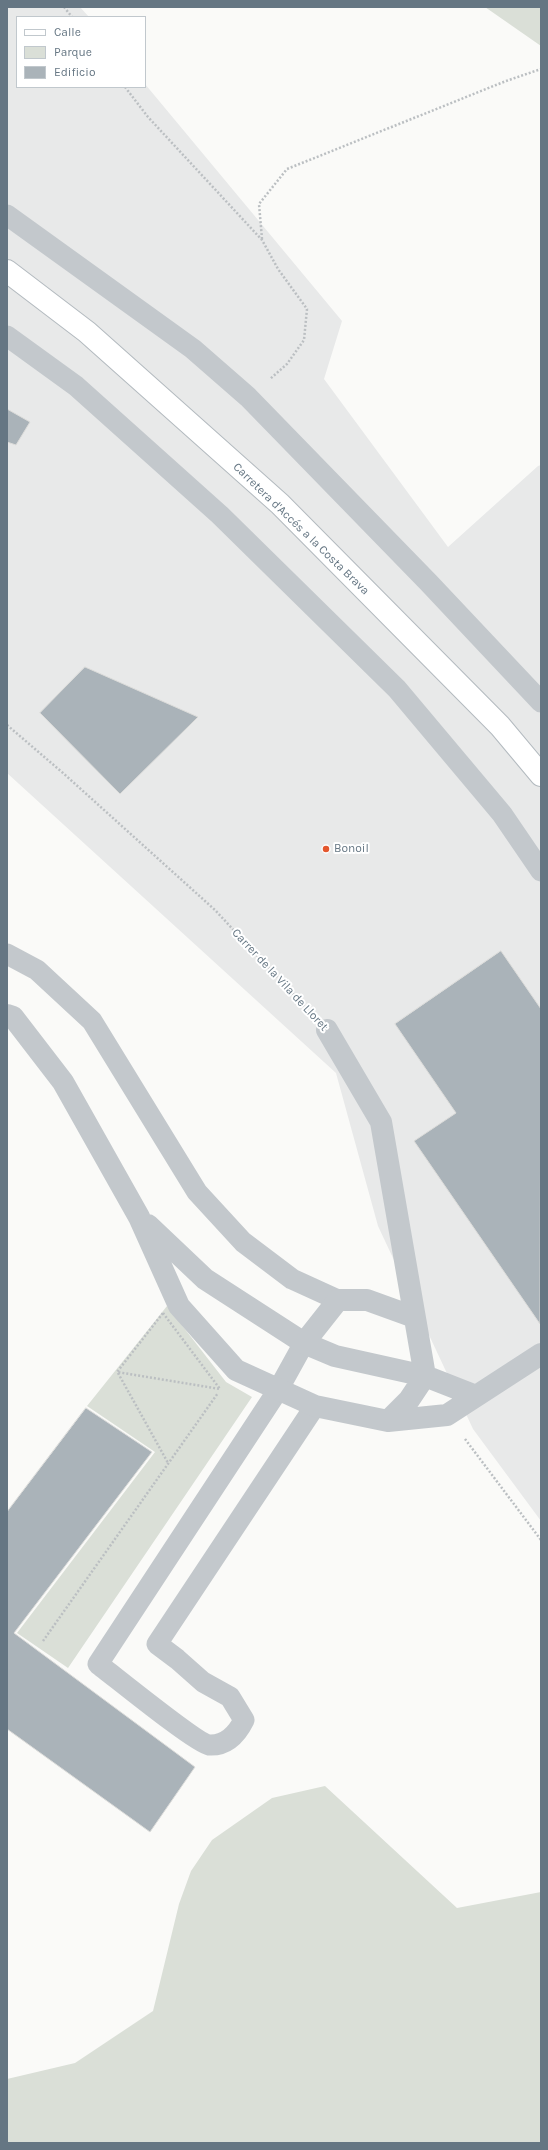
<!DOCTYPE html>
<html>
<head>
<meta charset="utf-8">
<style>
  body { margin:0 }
  #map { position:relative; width:548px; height:2150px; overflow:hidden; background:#fafaf8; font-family:Karla,sans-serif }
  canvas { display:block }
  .frame { position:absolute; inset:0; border:8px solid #657683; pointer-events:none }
  .legend { position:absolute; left:16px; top:16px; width:130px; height:72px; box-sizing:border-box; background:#fff; border:1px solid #c1c8cd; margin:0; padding:5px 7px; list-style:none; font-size:12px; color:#657683 }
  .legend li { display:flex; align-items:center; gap:8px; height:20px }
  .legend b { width:20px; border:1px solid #c1c8cd }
</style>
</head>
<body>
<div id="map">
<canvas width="548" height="2150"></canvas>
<div class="frame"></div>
<ul class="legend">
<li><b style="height:5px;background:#fff"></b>Calle</li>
<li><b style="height:11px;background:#dadfd7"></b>Parque</li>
<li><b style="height:11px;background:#aab3b9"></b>Edificio</li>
</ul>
</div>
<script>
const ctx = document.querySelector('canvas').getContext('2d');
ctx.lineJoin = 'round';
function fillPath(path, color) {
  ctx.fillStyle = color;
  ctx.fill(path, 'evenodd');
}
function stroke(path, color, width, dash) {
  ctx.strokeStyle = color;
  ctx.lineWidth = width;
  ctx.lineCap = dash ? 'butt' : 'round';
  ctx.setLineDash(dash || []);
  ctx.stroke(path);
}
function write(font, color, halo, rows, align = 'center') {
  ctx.font = font + ' Karla,sans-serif';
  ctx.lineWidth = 4;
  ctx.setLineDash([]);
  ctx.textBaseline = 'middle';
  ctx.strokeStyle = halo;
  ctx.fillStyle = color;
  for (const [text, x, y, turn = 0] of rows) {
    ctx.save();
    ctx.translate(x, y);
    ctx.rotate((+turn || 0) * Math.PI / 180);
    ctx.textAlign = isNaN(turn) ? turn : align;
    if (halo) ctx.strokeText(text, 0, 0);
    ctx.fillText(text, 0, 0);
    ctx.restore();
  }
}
fillPath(new Path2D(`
  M7,7H80L89,17H17V87H145V84L342,321L324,379L448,547L538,466L541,465V1521L473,1429L378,1226L336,1073L7,773Z`), '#e8e9e9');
fillPath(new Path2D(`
  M485,7H541V46Z
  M167,1306L226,1382L252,1397L68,1668L17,1633L155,1452L87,1406Z
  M325,1786L457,1908L541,1892V2143H7V2079L75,2063L153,2011L179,1904L191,1871L212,1840L272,1798Z`), '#dadfd7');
const building = new Path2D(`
  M7,409L30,422L16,445L7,442Z
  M85,667L198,717L120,794L40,713Z
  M501,951L541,1009L540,1324L414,1141L456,1113L395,1024Z
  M86,1408L152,1452L14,1633L195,1767L150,1832L7,1729V1512Z`);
fillPath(building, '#aab3b9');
stroke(building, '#dcdcda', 1);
const secondary = new Path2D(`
  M7,271L87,332L280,504L500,726L541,775`);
stroke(secondary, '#b3babf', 24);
stroke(new Path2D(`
  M64,7L72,17
  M125,87L148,117L262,240L278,269L307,309L304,340L287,364L270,379
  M262,239L259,204L287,169L506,81L541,69
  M7,725L63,773L215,910L307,1009
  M163,1313L220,1389L117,1372Z
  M118,1373L168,1463
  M465,1439L541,1540
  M43,1641L218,1393`), '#bbbfc2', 2.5, [2, 2]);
stroke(new Path2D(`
  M7,215L193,349L248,397L429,583L541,702
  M7,336L76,386L220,515L397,689L502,814L541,871
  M7,954L37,970L92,1021L197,1192L243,1242L292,1279L338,1300
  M304,1343L278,1390L98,1664C114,1676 196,1743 209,1745C226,1746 237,1734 244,1720L230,1697L203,1682L177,1659L157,1644L315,1406`), '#c3c8cc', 21);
stroke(new Path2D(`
  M7,1015L13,1017L63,1082L139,1217L179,1306L236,1370L315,1406L388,1421L447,1415L541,1354
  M327,1030L381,1122L425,1376
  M148,1225L205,1279L304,1343L335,1356L425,1376L476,1396
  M304,1343L338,1300H367L414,1317
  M388,1421L409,1400L425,1376`), '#c3c8cc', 22);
stroke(secondary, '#fff', 22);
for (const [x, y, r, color] of [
  [326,849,4,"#e4572e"]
]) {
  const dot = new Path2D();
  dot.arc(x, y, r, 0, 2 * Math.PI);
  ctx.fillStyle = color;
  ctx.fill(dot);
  stroke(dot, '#fff', 1.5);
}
write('12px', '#657683', '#fff', [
  ["Carretera d'Accés a la Costa Brava",301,529,44],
  ["Carrer de la Vila de Lloret",280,980,47]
]);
write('12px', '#657683', '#fff', [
  ["Bonoil",334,849]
], 'left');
</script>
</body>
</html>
